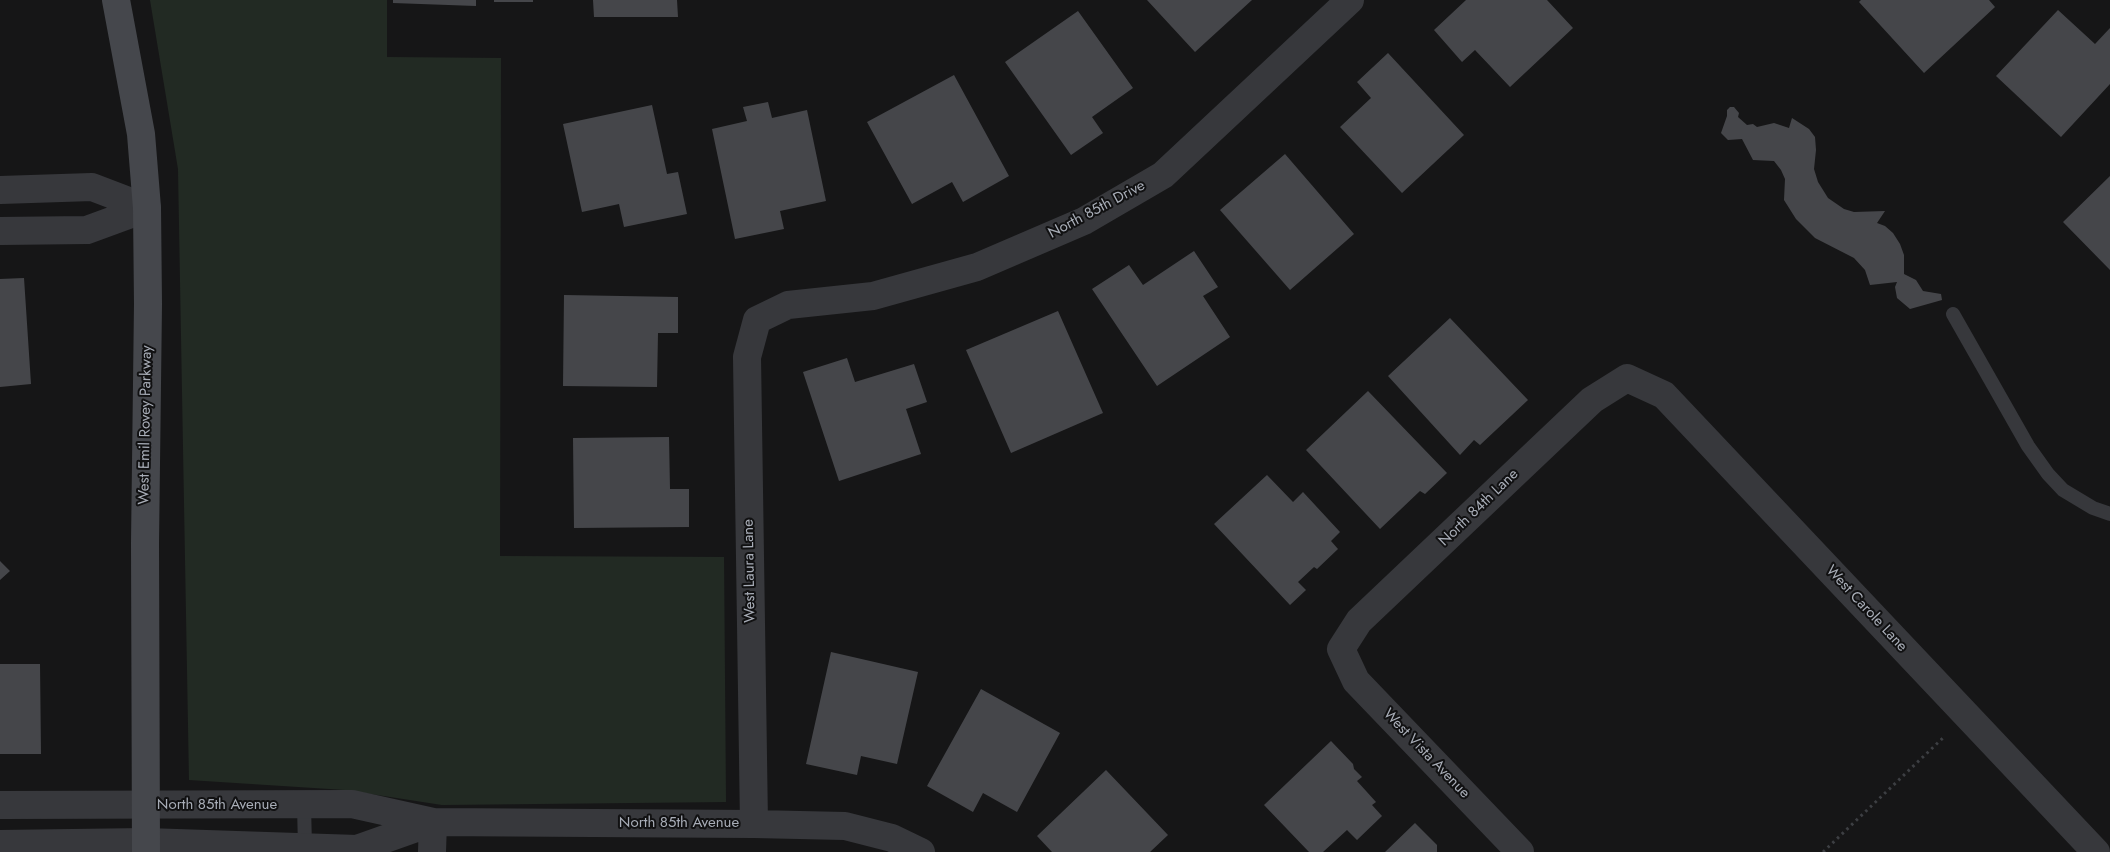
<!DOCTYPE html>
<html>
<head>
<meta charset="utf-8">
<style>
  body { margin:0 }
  canvas { display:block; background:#161617 }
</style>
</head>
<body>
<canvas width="2110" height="852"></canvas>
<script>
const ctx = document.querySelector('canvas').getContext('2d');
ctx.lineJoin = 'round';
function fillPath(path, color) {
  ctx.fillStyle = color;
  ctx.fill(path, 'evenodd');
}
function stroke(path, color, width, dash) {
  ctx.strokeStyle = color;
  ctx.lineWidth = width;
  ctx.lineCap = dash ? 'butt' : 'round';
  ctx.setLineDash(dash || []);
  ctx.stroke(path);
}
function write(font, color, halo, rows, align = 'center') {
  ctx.font = font + ' Jost,sans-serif';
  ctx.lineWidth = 4;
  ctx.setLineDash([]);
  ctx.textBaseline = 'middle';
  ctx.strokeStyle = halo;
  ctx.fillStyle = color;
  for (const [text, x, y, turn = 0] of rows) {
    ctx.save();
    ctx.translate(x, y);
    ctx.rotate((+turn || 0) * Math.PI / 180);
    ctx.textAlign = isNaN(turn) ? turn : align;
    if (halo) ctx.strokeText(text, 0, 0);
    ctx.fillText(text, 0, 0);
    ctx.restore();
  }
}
fillPath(new Path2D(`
  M150,0H387V57L501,58L500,556L724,557L726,802L442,805L345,790L189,780L178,169Z`), '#222a23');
fillPath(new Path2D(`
  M393,0H476V6L393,3Z
  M494,0H533V2H494Z
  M593,0H677L678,17H594Z
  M1147,0H1252L1195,52Z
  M1466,0H1547L1573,28L1510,87L1475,50L1462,62L1434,30Z
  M1861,0H1989L1995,7L1924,73L1859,2Z
  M2058,10L2095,44L2110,28V84L2061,137L1996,76Z
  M1078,11L1133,88L1092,117L1103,133L1071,155L1005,62Z
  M1388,53L1464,135L1402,193L1340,127L1371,98L1357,82Z
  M954,75L1009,176L963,202L952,182L912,204L867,122Z
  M768,102L772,118L807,110L826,201L780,211L784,229L735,239L712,129L747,121L743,107Z
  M652,105L667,174L678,172L687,214L624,227L619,204L582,212L563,124Z
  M1730,107H1734L1739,113L1738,117L1747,125L1753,124L1757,127L1774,123L1789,128L1792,118L1809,129L1815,137L1816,150L1814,169L1818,182L1828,198L1844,209L1854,212L1885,211L1877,223L1885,226L1893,233L1900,244L1904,255V274L1916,280L1923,291L1941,294L1942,300L1910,309L1897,298L1895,287L1897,282L1870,285L1865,270L1854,258L1815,238L1796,219L1784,200L1785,179L1781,170L1774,161L1753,160L1742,139L1728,140L1721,133L1727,116V110Z
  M1285,154L1354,234L1290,290L1220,210Z
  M2110,176V270L2063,222Z
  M1194,251L1218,287L1203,296L1230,337L1157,386L1092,289L1129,265L1143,285Z
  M24,278L31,384L0,387V279Z
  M564,295L678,297V333H658L657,387L563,386Z
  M1058,311L1103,413L1011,453L966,350Z
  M1450,318L1528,400L1480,445L1474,440L1460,455L1388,376Z
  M847,358L855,382L914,364L927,402L906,409L921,454L839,481L803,372Z
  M1368,391L1447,473L1425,494L1420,491L1380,529L1306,450Z
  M669,437L670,489H689V527L574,528L573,438Z
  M1267,475L1293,502L1303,492L1340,532L1331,541L1338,549L1317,569L1314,567L1298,582L1306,590L1290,605L1214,524Z
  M0,561L10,571L0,580Z
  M831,652L918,672L897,764L861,756L857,775L806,764Z
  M0,664H40L41,754H0Z
  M981,689L1060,733L1017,812L983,793L973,812L927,786Z
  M1331,741L1353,764L1354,769L1362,777L1357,781L1376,802L1372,805L1382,816L1357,840L1347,830L1323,852H1309L1264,805Z
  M1106,770L1168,835L1150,852H1052L1037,836Z
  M1415,823L1437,845V852H1385Z`), '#45464a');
stroke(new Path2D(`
  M1823,852L1945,736`), '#3d3f43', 3, [2.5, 4]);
stroke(new Path2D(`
  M1953,314L2028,446L2048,474L2063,490L2093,508L2110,514
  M304,805L305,847`), '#37383c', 14);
stroke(new Path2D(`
  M0,190L92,187L147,208
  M0,231L87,230L147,208
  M0,805L352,804L433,822L754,824L845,826L892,838L921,852
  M754,824L747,357L757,320L788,305L873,296L977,267L1084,221L1163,175L1350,0
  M0,844L146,842L357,849L433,822
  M432,852L433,822
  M1520,852L1356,681L1341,649L1359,621L1592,400L1627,378L1664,395L2096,852`), '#37383c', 28);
stroke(new Path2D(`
  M116,0L141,134L147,208L148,304L145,543L146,852`), '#45474c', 28);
write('15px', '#a8adb7', '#111112', [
  ["North 85th Drive",1097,210,-28],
  ["West Emil Rovey Parkway",146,425,-89],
  ["North 84th Lane",1479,508,-44],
  ["West Laura Lane",750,571,-91],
  ["West Carole Lane",1866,609,47],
  ["West Vista Avenue",1426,754,46],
  ["North 85th Avenue",217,805],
  ["North 85th Avenue",679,823]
]);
</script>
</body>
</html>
